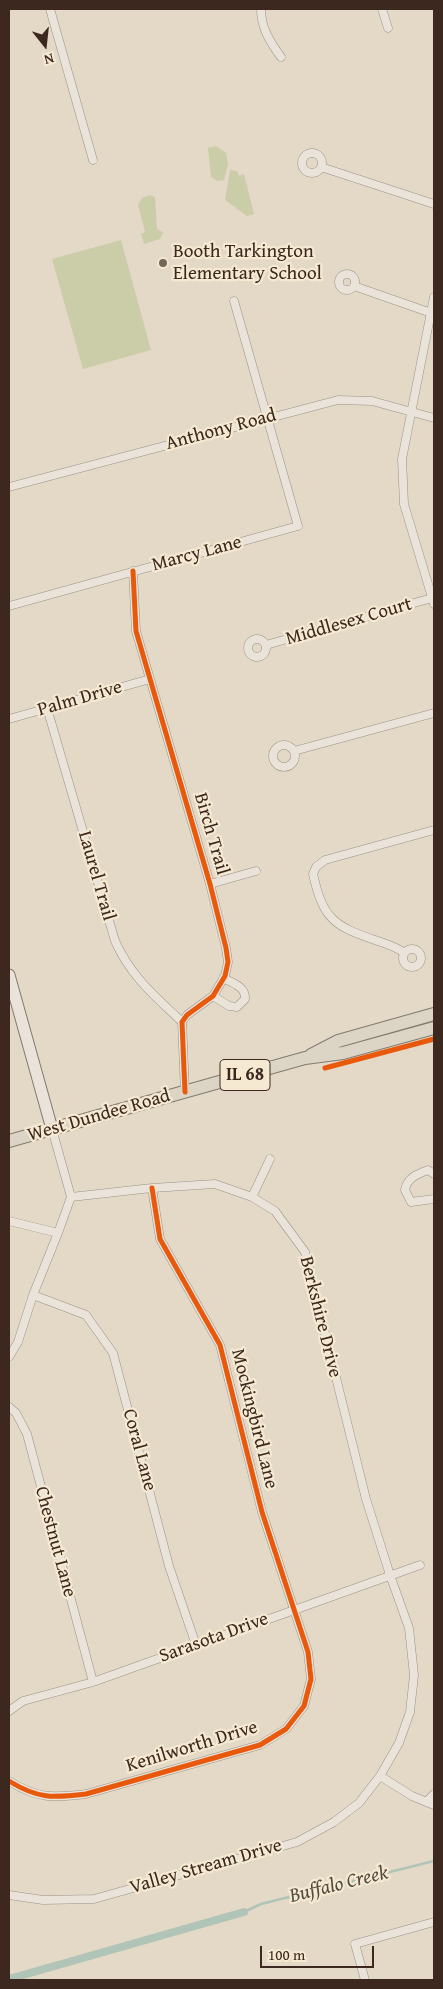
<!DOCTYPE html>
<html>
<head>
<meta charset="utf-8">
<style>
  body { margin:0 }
  #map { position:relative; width:443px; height:1989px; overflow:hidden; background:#e3d9c6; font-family:"Gentium Book Plus",serif }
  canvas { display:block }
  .frame { position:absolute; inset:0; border:10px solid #3c281f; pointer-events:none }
  .north { position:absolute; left:20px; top:20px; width:50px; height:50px; -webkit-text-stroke:4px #f5e9d2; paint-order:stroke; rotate:164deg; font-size:14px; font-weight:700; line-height:20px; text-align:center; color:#3c281f }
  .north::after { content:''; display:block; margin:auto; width:18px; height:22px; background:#3c281f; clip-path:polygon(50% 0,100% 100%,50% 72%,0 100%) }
  .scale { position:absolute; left:260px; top:1946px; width:114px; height:22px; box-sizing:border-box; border:2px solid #3c281f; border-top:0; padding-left:6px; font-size:15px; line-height:18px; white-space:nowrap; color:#3c281f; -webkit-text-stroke:4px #f5e9d2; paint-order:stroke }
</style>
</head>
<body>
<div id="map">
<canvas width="443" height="1989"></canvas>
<div class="frame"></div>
<div class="north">N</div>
<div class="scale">100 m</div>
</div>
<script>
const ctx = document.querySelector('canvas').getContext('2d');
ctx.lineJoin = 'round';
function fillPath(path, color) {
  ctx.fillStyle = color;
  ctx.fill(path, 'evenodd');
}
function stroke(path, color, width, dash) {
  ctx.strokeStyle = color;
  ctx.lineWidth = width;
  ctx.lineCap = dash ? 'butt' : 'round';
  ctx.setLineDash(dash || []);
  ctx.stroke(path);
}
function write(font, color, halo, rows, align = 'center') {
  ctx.font = font + ' "Gentium Book Plus",serif';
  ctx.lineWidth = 4.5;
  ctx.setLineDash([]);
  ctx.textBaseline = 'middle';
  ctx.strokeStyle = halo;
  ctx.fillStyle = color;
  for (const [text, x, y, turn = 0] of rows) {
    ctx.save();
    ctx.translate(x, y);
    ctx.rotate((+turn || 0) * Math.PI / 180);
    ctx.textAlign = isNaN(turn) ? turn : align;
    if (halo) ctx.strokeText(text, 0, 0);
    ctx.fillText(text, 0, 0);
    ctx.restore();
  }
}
fillPath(new Path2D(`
  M216,146L226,153L228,164L224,180L217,181L211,177L208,148Z
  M230,170L237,171L239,176L244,174L254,214L247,216L225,200Z
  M150,195L155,197L157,229L163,232L160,239L144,244L141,234L145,232L138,205L142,198Z
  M121,240L151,350L83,369L52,259Z`), '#cbcca8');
stroke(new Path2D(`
  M244,1912L261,1904L434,1861`), '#b0c4b7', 2.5);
stroke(new Path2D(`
  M9,1979L244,1912`), '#b0c4b7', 8);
const minor = new Path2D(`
  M50,9L93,160
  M261,9C261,28 270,42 281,57
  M382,9L388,28
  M302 163a10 10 0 1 1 20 0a10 10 0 1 1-20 0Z
  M321,167L434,204
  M339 282a8 8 0 1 1 16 0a8 8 0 1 1-16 0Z
  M354,286L434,314
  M434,297L402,459L404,504L434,604
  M9,487L338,400L372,401L434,418
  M133,571L136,631L210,884L226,948L228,962L225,976L213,996L187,1015L182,1022L185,1092
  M9,606L298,526L234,301
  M248 648a9 9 0 1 1 18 0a9 9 0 1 1-18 0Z
  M266,645L432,598
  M47,708L115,941C132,978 154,995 182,1022
  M9,719L150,679
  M273 756a11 11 0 1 1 22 0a11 11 0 1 1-22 0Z
  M294,751L434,713
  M210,884L256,871
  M403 958a9 9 0 1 1 18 0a9 9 0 1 1-18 0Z
  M404,953C395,946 386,944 375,940C333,926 323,918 313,874L316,867L325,860L434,830
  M213,996L229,1006L237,1007L245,999C246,987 233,983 223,978
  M434,1174L428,1170C417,1174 407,1178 405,1190L411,1202L434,1199
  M71,1197L152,1188L215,1184L252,1197L275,1211L305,1252L366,1499L390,1575L409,1628L414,1675L410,1712L399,1743L380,1776
  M252,1197L270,1159
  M9,1221L58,1233
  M33,1295L86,1315L113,1353L169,1566L196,1645
  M9,1357L18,1342L33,1295L58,1233L71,1197L52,1129
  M9,1407L16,1413L27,1434L93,1682
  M9,1711L23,1701L93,1682L420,1565
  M9,1781C38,1799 53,1798 86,1794L260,1745L286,1729L304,1706L311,1679L308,1652L262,1512L220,1345L160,1239L152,1188
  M426,1802L434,1794
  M9,1895L43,1900L94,1899L297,1842L334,1822L359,1803L380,1776L412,1796L434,1805
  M365,1980L355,1944L434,1922`);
const secondary = new Path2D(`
  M9,975L52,1129`);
const primary = new Path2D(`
  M311,1055L338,1041L434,1014
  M9,1141L305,1058L343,1053L434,1028`);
stroke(minor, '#9a9286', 9);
stroke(secondary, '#827a6f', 13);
stroke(primary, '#827a6f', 14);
stroke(minor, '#e9e3da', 8);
stroke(secondary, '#e9e3da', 11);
stroke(primary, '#dcd4c5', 12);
stroke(new Path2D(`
  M133,571L136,631L210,884L226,948L228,962L225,976L213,996L187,1015L182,1022L185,1092
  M325,1068L434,1039
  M9,1781C38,1799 53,1798 86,1794L260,1745L286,1729L304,1706L311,1679L308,1652L262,1512L220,1345L160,1239L152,1188`), '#e8590c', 5);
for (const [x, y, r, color] of [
  [163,263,5,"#766659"]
]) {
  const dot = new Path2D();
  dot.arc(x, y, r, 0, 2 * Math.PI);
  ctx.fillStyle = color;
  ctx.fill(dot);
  stroke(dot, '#f5e9d2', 2);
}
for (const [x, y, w] of [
  [245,1075,50]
]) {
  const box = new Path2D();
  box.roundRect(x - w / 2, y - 15.5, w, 31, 4);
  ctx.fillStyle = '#f5e9d2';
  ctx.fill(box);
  stroke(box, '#3c281f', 1);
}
write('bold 18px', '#3c281f', null, [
  ["IL 68",245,1075]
]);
write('19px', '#3c281f', '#f5e9d2', [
  ["Booth Tarkington",173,252],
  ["Elementary School",173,274]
], 'left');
write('19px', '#3c281f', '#f5e9d2', [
  ["Anthony Road",221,430,-15],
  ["Marcy Lane",197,554,-15],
  ["Middlesex Court",349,622,-16],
  ["Palm Drive",80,699,-16],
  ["Birch Trail",211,834,74],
  ["Laurel Trail",96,876,74],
  ["West Dundee Road",99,1116,-16],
  ["Berkshire Drive",320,1317,76],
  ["Mockingbird Lane",254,1419,76],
  ["Coral Lane",139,1450,75],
  ["Chestnut Lane",55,1542,75],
  ["Sarasota Drive",214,1638,-20],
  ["Kenilworth Drive",192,1747,-17],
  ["Valley Stream Drive",206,1867,-16]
]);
write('italic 20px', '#544d43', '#f5e9d2', [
  ["Buffalo Creek",339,1885,-14]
]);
</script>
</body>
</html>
